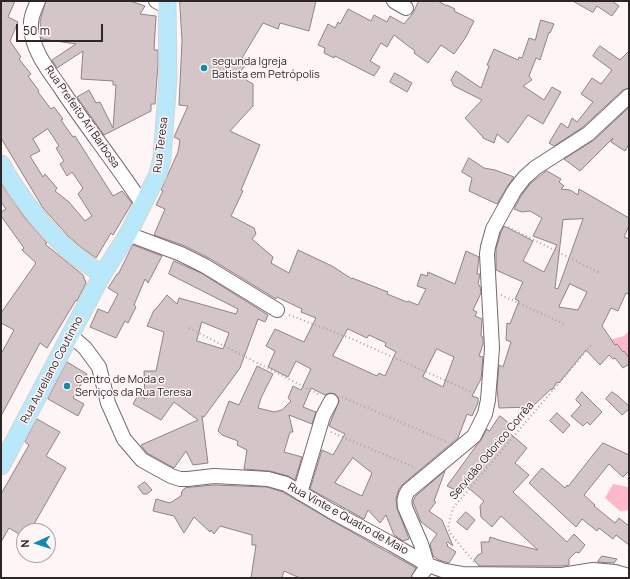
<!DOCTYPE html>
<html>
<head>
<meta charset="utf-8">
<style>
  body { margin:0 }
  #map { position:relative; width:630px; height:579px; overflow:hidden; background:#fef5f7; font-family:Manrope,sans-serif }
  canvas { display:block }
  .frame { position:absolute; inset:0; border:2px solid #2c2627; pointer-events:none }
  .north { position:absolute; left:16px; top:523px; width:40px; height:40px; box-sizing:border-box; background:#fef5f7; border:1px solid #aaa2a4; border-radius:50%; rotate:267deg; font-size:11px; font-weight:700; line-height:16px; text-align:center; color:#2c2627 }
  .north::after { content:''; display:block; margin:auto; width:14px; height:18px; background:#128aad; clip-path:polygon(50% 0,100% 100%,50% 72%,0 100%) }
  .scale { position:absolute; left:16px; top:24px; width:87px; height:18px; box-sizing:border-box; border:2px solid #2c2627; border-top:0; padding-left:5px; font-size:12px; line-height:14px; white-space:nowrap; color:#2c2627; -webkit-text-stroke:3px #fef5f7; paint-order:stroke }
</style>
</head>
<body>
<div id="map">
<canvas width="630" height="579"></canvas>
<div class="frame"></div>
<div class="north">N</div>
<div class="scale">50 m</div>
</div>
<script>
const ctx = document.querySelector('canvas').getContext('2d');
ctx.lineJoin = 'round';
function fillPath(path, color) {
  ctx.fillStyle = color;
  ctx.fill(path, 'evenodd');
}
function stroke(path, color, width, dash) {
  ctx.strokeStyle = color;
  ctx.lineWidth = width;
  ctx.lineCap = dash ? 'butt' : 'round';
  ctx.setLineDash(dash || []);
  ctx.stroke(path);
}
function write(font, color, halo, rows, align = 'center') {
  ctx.font = font + ' Manrope,sans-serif';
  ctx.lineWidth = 3;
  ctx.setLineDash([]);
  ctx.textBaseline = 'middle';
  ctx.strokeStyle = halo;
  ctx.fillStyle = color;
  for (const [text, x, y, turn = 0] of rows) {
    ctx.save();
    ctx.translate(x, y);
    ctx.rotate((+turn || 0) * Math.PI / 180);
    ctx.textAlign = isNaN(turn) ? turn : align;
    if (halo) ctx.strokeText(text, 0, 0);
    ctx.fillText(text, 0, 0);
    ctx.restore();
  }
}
fillPath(new Path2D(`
  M629,331V359L609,340L624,336Z
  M613,484L628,487L629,486V510L620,511L605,498Z`), '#fdb8ca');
const building = new Path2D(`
  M1,1H15L8,17L18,22L10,41L21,57L19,59L31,74L28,76L39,91L38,92L51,109L54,107L63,119L61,120L73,137L75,136L113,196L122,191L132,203L113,235L111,233L96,258L82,248L68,236L43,208L1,138ZM48,129L59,146L56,148L64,161L60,164L67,176L72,172L83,188L78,194L92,216L85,221L69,202L55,191L57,188L45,174L43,177L30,156L40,151L33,139Z
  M46,1H130L145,6L140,14L156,16L154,50H158V65L155,104H151V111L104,135L77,97L89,90L96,103L100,102L113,128L116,85H113V81L81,79L83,51L57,68L52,60L76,44L42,39L40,22Z
  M180,1H316L309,31L280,23L278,29L263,23L242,58L248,61L238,75L253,84V106L230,131L260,145L241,190L243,191L231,216L254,228L256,234L252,239L273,257L271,263L289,273L298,250L332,266L352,279V278L388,292L387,294L407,302L408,301L418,305L426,289L417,286L421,274L427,276L428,272L455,284L466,251L479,257L477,274H480L478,284L480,286L481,293L473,310L477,312L475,316L482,319L481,336L483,337V344L479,356L483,357L481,379L472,396L478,398V403L472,416L467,414L458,438L403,484L399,489L396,498L397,508L409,539L403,541L394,535L386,515L380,523L368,510L364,519L310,489L322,450L333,455L345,434L329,426L339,401L338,397L335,394L330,393L325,395L311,388L303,407L316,412L312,424L289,415L293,432H290L284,452L302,457L295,480L288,476L270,471L244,469L247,450L237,445L238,441L222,435L218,431L229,401L239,405L257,366L273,374L261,398L258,408L274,412L282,410L291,401L288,398L293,386L301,390L311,369L296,361L288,377L268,367L275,351L266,346L275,329L304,342L316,318L301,312L302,309L277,297L276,299L209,258L185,246L154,235L165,209L156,205L163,191L161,190L178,152L180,140L174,137L188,106L179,105L182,41ZM348,329L367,338L369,335L386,343L385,346L396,352L385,376L379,373L377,376L333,356ZM437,349L454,357L443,387L423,377ZM353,458L372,473L362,496L335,483Z
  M419,1H438L447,6V5L455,9L454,11L474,21L466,37L454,54L441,45L428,63L414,53L415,51L394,35L387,47L381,43L370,61L380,67L374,76L335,56L334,58L324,53L325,48L318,45L328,24L335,28L338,22L340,24L348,9L371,21L374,15L387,22L390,16L404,24L413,13Z
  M573,1H612L619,6L612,16L597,6L593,12Z
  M541,20L554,24L550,33L549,32L540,60L536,58L529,76L532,80L523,86L544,100L552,87L561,92L543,124L528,115L508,143L497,134L494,143L483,138V137L465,118L482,100L454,86L451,80L456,71L481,88L489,66L487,65L494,49L518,60L519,57L522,58L529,38L535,40Z
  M600,46L620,60L629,51V88L623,90L583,127L554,146L549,143L561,123L568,128L572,118L577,122L593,102L581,94L592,78L601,84L612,70L593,56Z
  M395,73L412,83L407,92L390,82Z
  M629,108V144L625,151L611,142L613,138L580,171L564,159L594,140Z
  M469,158L484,168L495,170L514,177L507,187L497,204L469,191L472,178L462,172Z
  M547,171L561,179L559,182L564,186L561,189L570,190L578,195L579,189L629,218V226L624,237L629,239V294L626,293L618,311L611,308L602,326L615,345L617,344L623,352L624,351L629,358V364L623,368L615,358L613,359L609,355L600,365L586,350L559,383L557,382L552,390L551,389L532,407L499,408L497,389L499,365L503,367L511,342L506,340L507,323L510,324L519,301L515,299L523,282L496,270V249L501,232L504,226L510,229L533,241L523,261L544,272L557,245L533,236L542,218L530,211L522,212L514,209L521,196L530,184ZM583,219L558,289L555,288L563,220ZM570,284L587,292L578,310L559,307Z
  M1,183L25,218L47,243L45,244L83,275L86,283L77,301L76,300L47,348L40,343L1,416V354L14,330L1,323V313L36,263L22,250L24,248L1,216V212L6,209L1,202Z
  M133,245L162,256L148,283L145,279L134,305L136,307L128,323L125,321L116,338L90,327L98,309L108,313L118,294L108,288L112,282L117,274H118Z
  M174,261L201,273L268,315L265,322L258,319L240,368L204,417L202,416L208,463L193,465L186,451L174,468L147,453L141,445L198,420L174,402L161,420L133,404L138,395L145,399L144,371H156L164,332L147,326L154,310H155L167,295L177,304L179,298L236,314L238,309L169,274ZM202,322L229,333L223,349L197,341Z
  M67,362L87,374L73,398L84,404L78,416L48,399Z
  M582,392L602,412L590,425L587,422L583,426L571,416L581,405L576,400Z
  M612,392L618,396L629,406V409L622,415L606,399Z
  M557,413L570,425L563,433L550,421Z
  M500,416L510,424L506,430L527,448L515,463L529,475L513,492L567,542L574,534L585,545L579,553L576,552L569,559V565L561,566H479L474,560L478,555L482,553L481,542H489L490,537L502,541L538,550L501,516L492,527L481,517L480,506L484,501L466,486L462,493L447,486L476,446L481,440L487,429L489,431Z
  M37,419L60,432L46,456L66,468L30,531H24V537L9,528L1,542V494L29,445L25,442Z
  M603,443L629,455V471L623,477L609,464L584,495L595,505L594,506L615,523L619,518L629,526V545L616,535L613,539L599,528L597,531L582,519L576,527L529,483L542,468L565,488L567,485L568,486Z
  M445,471L434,501L436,502L429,511L442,520L453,546L448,542L446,543L448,545L447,546L456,552L449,563L439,560L433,556L430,544L437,534L421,522L413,502L415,497Z
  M145,482L152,490L147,494H143L138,487Z
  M214,485L267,487L283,492L327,518L416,568L411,578H300L284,571L282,578H251L256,545H252V535L220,526L214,534L211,530L210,532L194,517L184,533L174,516L153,511L156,499L170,503L181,496L182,491L185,488Z
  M466,512L475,520L467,530L457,522Z
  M602,556L617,559L614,563L598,562Z`);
fillPath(building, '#d4c5c9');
stroke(building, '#908285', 1);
const minor = new Path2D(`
  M38,1C34,10 30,18 31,27C32,50 48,70 60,87C87,128 117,165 143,205
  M156,1L167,7
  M394,1L406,8
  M128,234L181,254L205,266L277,310
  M70,335L85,348L99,367L108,403L124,439L142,460L171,476L180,479H188L214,476L252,478L268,479L286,484L331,511L392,544L428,565L445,571L462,574L562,575L593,570L615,572L629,576
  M300,493L323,416L331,401
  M427,564L421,544L405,507C404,501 404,497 408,491L474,436L485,414L488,400L492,348L487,254L488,247L493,229L514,191L524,178L535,168L588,134L629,96
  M419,578L428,565`);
const major = new Path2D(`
  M1,164C20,197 43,228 72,253C81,261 92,267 102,275
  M1,466L102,275L128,234L158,174L162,158L168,78L167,1`);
stroke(minor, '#776a6d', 16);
stroke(major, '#d5d4d4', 19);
stroke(new Path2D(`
  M508,227L600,273
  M501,295L566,325
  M289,315L350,338L476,394
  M189,328L320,395
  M342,397L447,442
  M331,432L416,468
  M474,562L450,533L448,527L453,508L593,343`), '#a9a1a3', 2, [1, 3]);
stroke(minor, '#fff', 14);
stroke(major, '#b9e8fa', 17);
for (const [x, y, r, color] of [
  [204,68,4,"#128aad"],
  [67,386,4,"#128aad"]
]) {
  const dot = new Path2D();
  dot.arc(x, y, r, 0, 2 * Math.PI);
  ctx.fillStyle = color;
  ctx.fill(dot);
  stroke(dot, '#fef5f7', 1.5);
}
write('11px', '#2c2627', '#fef5f7', [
  ["segunda Igreja",212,62],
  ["Batista em Petrópolis",212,75],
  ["Centro de Moda e",75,380],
  ["Serviços da Rua Teresa",75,393]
], 'left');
write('11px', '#2c2627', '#fef5f7', [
  ["Rua Prefeito Ari Barbosa",82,117,55],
  ["Rua Teresa",161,145,-83],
  ["Rua Aureliano Coutinho",52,370,-62],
  ["Servidão Odorico Corrêa",492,451,-50],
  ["Rua Vinte e Quatro de Maio",348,519,29]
]);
</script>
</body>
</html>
